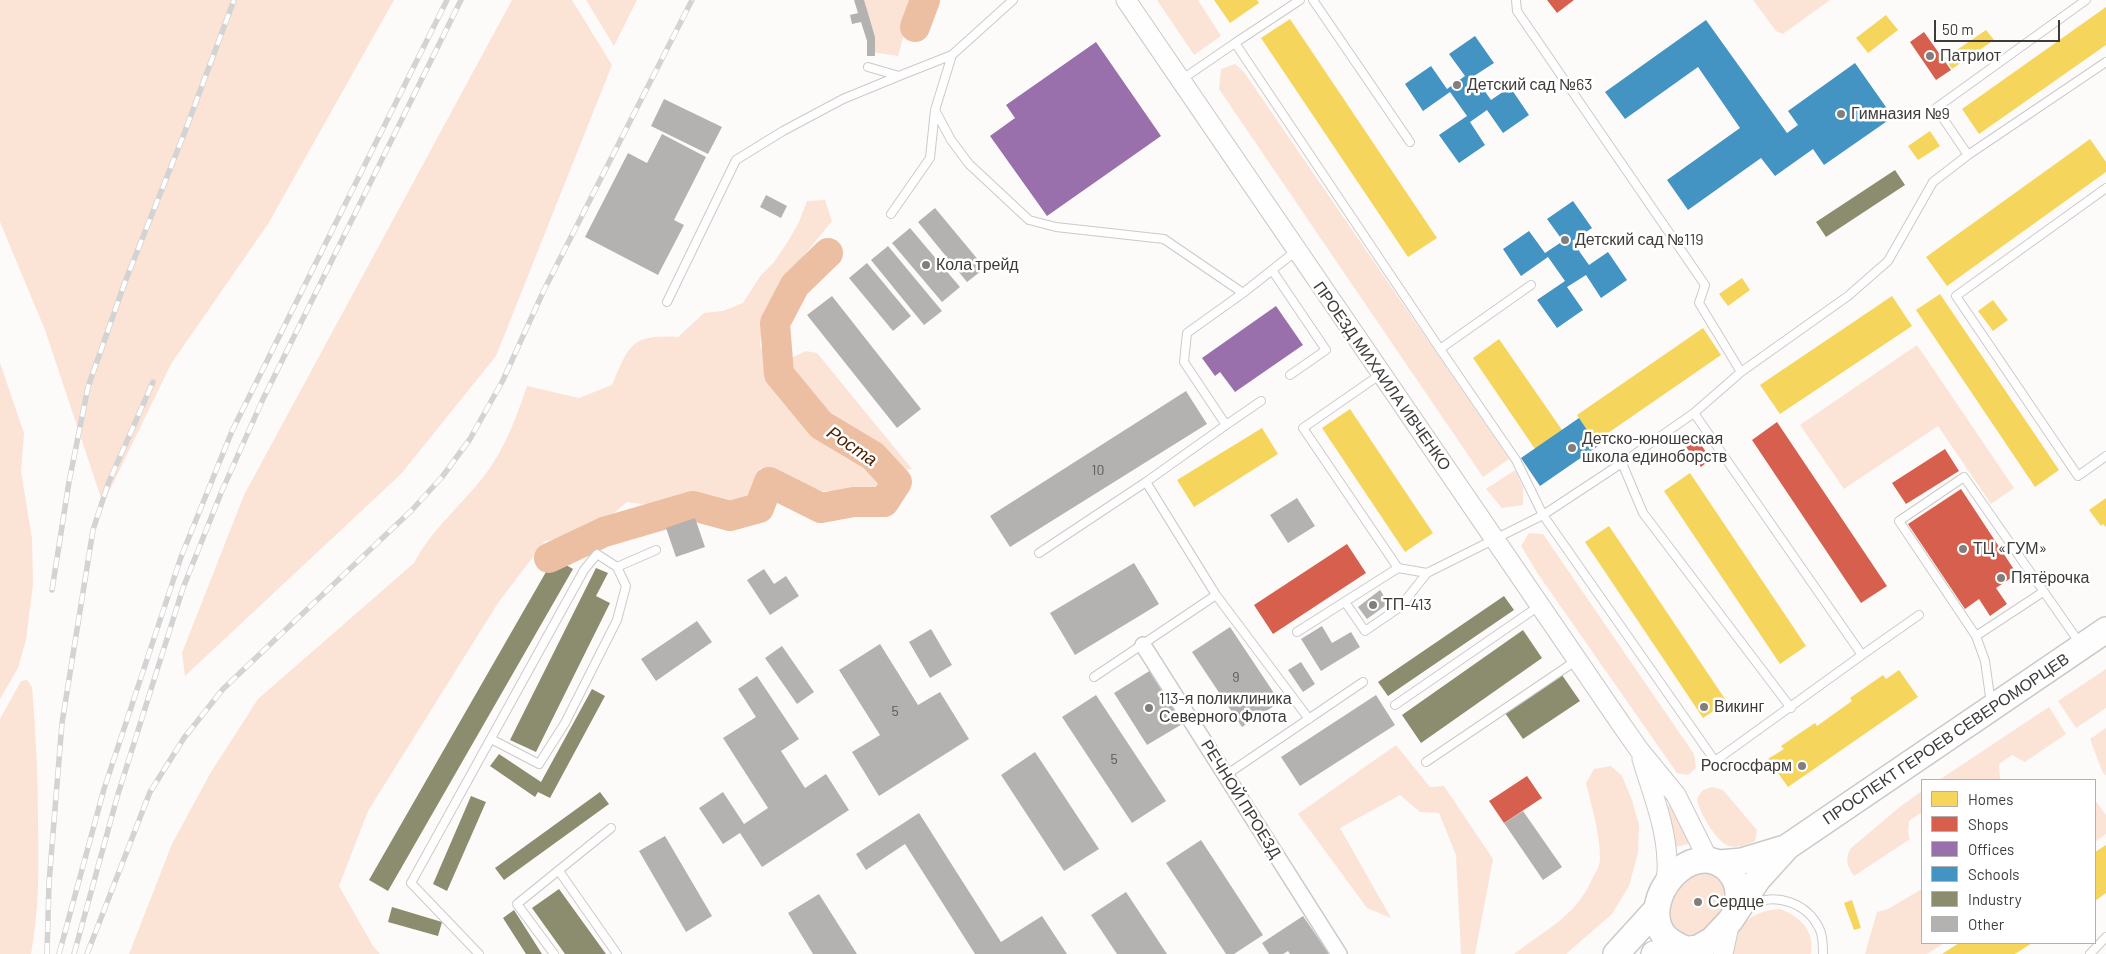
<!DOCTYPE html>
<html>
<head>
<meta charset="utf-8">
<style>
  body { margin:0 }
  #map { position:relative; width:2106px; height:954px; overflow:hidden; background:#fdfbfa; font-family:Barlow,sans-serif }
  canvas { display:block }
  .legend { position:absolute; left:1921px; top:779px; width:175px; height:165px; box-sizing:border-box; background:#fff; border:1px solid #b2b1b0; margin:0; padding:6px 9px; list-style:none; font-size:15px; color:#3e3b39 }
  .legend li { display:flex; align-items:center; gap:10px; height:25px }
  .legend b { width:25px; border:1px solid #b2b1b0 }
  .scale { position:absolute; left:1934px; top:20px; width:126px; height:22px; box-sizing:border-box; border:2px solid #3e3b39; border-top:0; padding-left:6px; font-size:15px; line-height:18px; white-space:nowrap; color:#3e3b39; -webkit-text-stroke:4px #fff; paint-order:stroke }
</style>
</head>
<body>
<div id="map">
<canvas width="2106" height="954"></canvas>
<ul class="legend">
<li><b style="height:14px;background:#f6d55c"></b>Homes</li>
<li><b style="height:14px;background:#d6604d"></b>Shops</li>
<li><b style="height:14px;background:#9970ab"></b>Offices</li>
<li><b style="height:14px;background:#4393c3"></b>Schools</li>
<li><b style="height:14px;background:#8c8c6e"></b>Industry</li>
<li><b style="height:14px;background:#b4b2b1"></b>Other</li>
</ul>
<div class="scale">50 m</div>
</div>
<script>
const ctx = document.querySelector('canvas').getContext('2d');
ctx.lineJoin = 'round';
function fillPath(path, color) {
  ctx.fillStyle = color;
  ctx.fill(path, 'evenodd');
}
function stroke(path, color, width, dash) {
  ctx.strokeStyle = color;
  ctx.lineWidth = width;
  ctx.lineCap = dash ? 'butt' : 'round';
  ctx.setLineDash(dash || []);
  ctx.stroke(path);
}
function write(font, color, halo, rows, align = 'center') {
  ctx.font = font + ' Barlow,sans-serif';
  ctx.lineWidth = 5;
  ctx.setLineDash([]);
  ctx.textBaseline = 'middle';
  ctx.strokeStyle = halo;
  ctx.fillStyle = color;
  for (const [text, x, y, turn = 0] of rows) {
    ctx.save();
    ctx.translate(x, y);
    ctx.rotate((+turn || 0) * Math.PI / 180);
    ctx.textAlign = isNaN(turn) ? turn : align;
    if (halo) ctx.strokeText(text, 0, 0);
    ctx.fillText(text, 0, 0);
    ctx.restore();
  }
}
fillPath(new Path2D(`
  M0,0H394L268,224L171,364L103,504L45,330L0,222Z
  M512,0H572L612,65L496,356L401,474L185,676L182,653L244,495Z
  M586,0H637L614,46Z
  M861,0H914L898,56L872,52Z
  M1157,0H1198L1221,36L1194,55Z
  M1753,0H1830L1783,34L1776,31Z
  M1235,64L1244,72L1509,459L1483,477L1219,89L1221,69Z
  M825,200L832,221L787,276L767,306L762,322L760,346L766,357L775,361L789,359L806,351L817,353L912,469L871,473L884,485L858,491H821L760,468L751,498L724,503L701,496L668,508L627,502L589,534L545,541L498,603L368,811L339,886L373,946L380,954H129L172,844L211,772L258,699L414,563C431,530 461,506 484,476C505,449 516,418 527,386L579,398L612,385C629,345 631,334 678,337L704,313L723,311L743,303L761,275L774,262L787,243L799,222L807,201Z
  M1917,345L2014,488L1991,504L1938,426L1844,489L1800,425Z
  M0,363L24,433L21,471L32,539L33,584L26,640L18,668L0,699Z
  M1515,470L1523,487V505L1502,508L1486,489Z
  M1529,533L1543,534L1694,754L1696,768L1688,775L1677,773L1538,574L1521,546Z
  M2106,669V708L2076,728L2058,701Z
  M27,680L32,687C36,732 38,778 38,824C39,868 39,911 31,954H0V719L21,681Z
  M2049,707L2066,734L2025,762L2012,755L1999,764L2000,780H1939Z
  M2106,728V776L2102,771L2090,739Z
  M1396,745L1430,787L1444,786L1493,859L1475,954H1461L1456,855L1439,813L1420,812L1400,795L1340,828L1391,918L1367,908L1298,814Z
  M1611,766L1622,776L1632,800L1639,825L1638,853L1629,886L1612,914L1566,954H1514C1546,929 1576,917 1593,877C1596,872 1600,865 1600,859C1600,834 1592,808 1586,783L1594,769Z
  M1712,787L1723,790L1757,830L1755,841C1747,845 1738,848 1729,846C1716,842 1698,810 1697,798L1703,790Z
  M1922,791V812L1909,821L1908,832L1910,839L1854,876C1847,866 1845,861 1850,849L1901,806Z
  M2095,800L2106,815V834L2095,842Z
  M1674,803L1689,844L1675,847L1665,808Z
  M1701,869L1720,878L1731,895L1717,924L1688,940L1667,923C1671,888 1673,889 1701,869Z
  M1922,889V943H1944L1927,954H1865L1877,912L1888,909Z
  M1780,909C1800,917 1815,930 1811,954H1732C1733,948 1733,939 1736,934C1744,917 1763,910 1780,909Z`), '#fbe3d5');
fillPath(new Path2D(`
  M1214,0H1257L1259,3L1230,23Z
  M2106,7V45L1979,134L1962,109Z
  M1886,15L1898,30L1868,53L1856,38Z
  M1290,19L1437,238L1408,257L1261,38Z
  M1986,30L1994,40L1952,69L1945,58Z
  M1930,131L1940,146L1918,160L1908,146Z
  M2090,139L2106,162V172L1947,286L1926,257Z
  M1742,278L1750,290L1728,306L1719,294Z
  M1940,294L2059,470L2035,487L1916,310Z
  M1892,296L1912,326L1780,414L1760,385Z
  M1993,300L2008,320L1993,331L1978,311Z
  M1703,328L1721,355L1595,442L1577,415Z
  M1499,339L1562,430L1535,449L1473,358Z
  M1350,409L1433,533L1405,552L1322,428Z
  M1262,428L1278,454L1194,507L1177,480Z
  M1690,473L1806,646L1780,664L1664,491Z
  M2106,498V527L2103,524L2101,526L2089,510Z
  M1609,526L1727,702L1703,718L1585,542Z
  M1899,670L1918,697L1788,787L1768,759L1784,749L1781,746L1800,733L1815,723L1817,726L1852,701L1850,698L1883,675L1886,679Z
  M2106,845V893L2095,901V852Z
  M1852,900L1861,928L1854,930L1844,903Z
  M1959,943H2032L2015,954H1942Z`), '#f6d55c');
fillPath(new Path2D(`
  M1547,0H1574L1557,13Z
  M1924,32L1951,70L1936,80L1910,42Z
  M1777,422L1887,586L1861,603L1752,440Z
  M1697,439L1711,459L1701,467L1686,447Z
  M1945,449L1959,471L1906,504L1892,483Z
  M1961,489L2017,574L1996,588L2007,604L1990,616L1979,599L1965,609L1908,524Z
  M1347,544L1366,573L1273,634L1254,605Z
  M1527,776L1542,798L1504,823L1489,801Z`), '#d6604d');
fillPath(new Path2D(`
  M1096,42L1161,136L1047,216L990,136L1015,118L1006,105Z
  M1276,306L1303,345L1235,392L1220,372L1215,376L1202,358Z`), '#9970ab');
fillPath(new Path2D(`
  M1706,20L1787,133L1798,125L1788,111L1855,63L1893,117L1824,165L1813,149L1775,176L1761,158L1688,210L1667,180L1740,128L1698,67L1625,119L1605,92Z
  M1475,36L1494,63L1474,76L1491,100L1510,87L1529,115L1503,133L1487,110L1470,122L1485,145L1459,163L1439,135L1467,116L1450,92L1423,111L1405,84L1431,66L1447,89L1465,76L1449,54Z
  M1573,201L1592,228L1572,241L1589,265L1608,252L1627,280L1601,298L1586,275L1567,287L1583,310L1557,328L1537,300L1565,281L1548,257L1521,276L1503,249L1529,231L1545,253L1563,241L1547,219Z
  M1579,418L1598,446L1540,486L1521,458Z`), '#4393c3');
fillPath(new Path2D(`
  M1895,170L1905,185L1826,237L1816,222Z
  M554,558L573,569L388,891L369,880Z
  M596,568L608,573L596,596L610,603L536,752L510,740Z
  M1504,596L1514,610L1388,696L1378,682Z
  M1523,630L1542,658L1421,743L1402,715Z
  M1562,675L1580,701L1523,739L1505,713Z
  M592,689L605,696L550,798L538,792L535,797L490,766L499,754L541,782Z
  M600,792L609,804L504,880L495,868Z
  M471,796L486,802L447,891L433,884Z
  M559,889L606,954H565L532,908Z
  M392,907L442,922L438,936L388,922Z
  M514,910L542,954H526L503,918Z`), '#8c8c6e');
stroke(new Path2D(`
  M915,27L925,0
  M549,558L604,532L693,506L730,516L759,508L769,482L821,508L854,502H884L897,482L873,456L821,425L779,374L775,323L795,285L828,253`), '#ecbea2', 30);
fillPath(new Path2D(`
  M854,0H864L875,37V56H867V41L861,22L852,24L850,15L858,13Z
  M664,99L722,127L708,154L651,126Z
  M662,134L706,157L674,220L684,225L658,275L585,237L628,153L647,163Z
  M766,195L787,206L781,218L760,207Z
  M935,208L985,268L967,282L918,222Z
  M910,228L960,287L942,302L892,243Z
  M888,246L942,311L924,325L871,260Z
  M867,263L911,316L893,331L849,278Z
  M832,296L921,409L897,428L807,315Z
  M1186,391L1207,424L1010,547L990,516Z
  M1297,498L1315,526L1288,543L1270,515Z
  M695,518L705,547L676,557L666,528Z
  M1134,563L1159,604L1075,655L1050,613Z
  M764,569L774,584L786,576L799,596L770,615L747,580Z
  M1380,590L1389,603L1367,619L1358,607Z
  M697,621L712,642L656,681L641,659Z
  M1322,626L1332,643L1351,632L1360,647L1321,671L1301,639Z
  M1230,627L1280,702L1242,727L1192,652Z
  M931,629L952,665L930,678L909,642Z
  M880,644L918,705L940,692L969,739L879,796L852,752L880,735L839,670Z
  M782,646L814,692L797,704L765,658Z
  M1301,662L1315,684L1303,692L1288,670Z
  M1151,670L1184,723L1147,745L1114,693Z
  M757,676L799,739L781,751L805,788L826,774L849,810L762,867L740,833L723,844L699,808L723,792L744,824L768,808L723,738L756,717L738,689Z
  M1096,695L1166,801L1132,823L1062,717Z
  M1376,695L1395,725L1300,786L1281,757Z
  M1035,752L1099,849L1064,871L1001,775Z
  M1523,811L1562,867L1543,880L1504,823Z
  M919,813L1001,942L1042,916L1067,954H975L905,844L866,870L856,854Z
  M665,836L712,916L686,932L639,851Z
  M1201,840L1263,935L1234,954H1226L1166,863Z
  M1126,892L1167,954H1117L1091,915Z
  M819,894L857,954H813L788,913Z
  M1303,916L1329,954H1290L1288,951L1283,954H1269L1262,943Z`), '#b4b2b1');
const service = new Path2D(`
  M1313,0L1410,142
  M1516,0L1517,11L1705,285L1699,303L1741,372
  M868,67L899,76L952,55
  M1181,80L1235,43
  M935,110L951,140L969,164L1029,220L1056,227L1164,239L1243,293L1296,251
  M1968,155L1936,108L2086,0
  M2106,188L1956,296L2078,476L2106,456
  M891,214L930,158L935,110L952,55L1013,0
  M1272,270L1326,350L1290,375
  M667,302L736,160L783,131L843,99L899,76
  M1440,349L1531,285
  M1381,374L1303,428L1398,568
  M1694,413L1862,655L1715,761L1543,515L1622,463L1694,413L1741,372L1848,296L1888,261L1933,182L1968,155L2106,62
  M1226,425L1261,401
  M1622,463L1643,513L1791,708
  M1039,553L1146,482L1226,425L1184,362L1187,333L1243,293
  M2043,592L1976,636L1899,521L1964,477L2081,645
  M1216,595L1309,719
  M1345,602L1365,631L1400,607L1427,573
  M1297,632L1398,568L1427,573L1543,515L1516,460L1440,349L1235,43L1300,0
  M1976,636L1985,661L1991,704
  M1862,655L1919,615
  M1094,677L1216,595L1146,482
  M1395,705L1539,606
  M491,739L539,764L565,723L617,620L626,586L617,567
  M1426,762L1577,660
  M1226,775L1363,682
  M559,871L617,954
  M1750,906C1775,891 1808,903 1820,930C1823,937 1823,947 1823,954
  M479,954L411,883L584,570L597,554L617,567L656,550
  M554,954L517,904L611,828
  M2090,954L2106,937`);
const minor = new Path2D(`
  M1143,645L1339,954`);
const tertiary = new Path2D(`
  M1126,0L1621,724L1640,751L1676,795L1708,859
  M1642,759C1652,792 1666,826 1667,861C1668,870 1666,880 1665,888
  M1723,954L1730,921`);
const primary = new Path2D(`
  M1720,863L1742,861L1785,848
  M1685,949C1677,945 1669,942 1663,934C1639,899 1690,838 1726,868C1738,879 1739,891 1738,906
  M1616,954L1656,910
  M1654,954L1698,948L1712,940L1730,921L1758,879L1787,847L2106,630`);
stroke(service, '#cccac8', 10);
stroke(minor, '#cccac8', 18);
stroke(tertiary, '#cccac8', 21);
stroke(primary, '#cccac8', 28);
stroke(service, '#fffefe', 8);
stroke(minor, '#fffefe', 15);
stroke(tertiary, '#fffefe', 19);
stroke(primary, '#fffefe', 25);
const rail = new Path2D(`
  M52,590L69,482L88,387L125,282L184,134L234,0
  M47,954L49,883L62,723L93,530L108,484L153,382
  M59,954L104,789L181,557L232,431L447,0
  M74,954L118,794L183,588L221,493L263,399L461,0
  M87,954L150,792L184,738L223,689L412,510L442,477L470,439L503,380L544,290L692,0`);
stroke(rail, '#d3d3d3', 5.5);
stroke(rail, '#fff', 4, [11]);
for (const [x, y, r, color] of [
  [1930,56,5,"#817e7d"],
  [1457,85,5,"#817e7d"],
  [1841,114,5,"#817e7d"],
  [1565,240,5,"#817e7d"],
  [926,265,5,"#817e7d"],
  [1572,448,5,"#817e7d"],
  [1963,549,5,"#817e7d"],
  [2001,578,5,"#817e7d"],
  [1373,605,5,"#817e7d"],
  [1704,707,5,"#817e7d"],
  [1149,708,5,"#817e7d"],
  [1802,766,5,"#817e7d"],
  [1698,902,5,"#817e7d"]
]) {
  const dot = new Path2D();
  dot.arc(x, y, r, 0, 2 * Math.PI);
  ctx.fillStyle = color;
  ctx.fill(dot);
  stroke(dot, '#fff', 2);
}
write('14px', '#5c5957', null, [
  ["10",1098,470],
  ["9",1236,677],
  ["5",895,711],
  ["5",1114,759]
]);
write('16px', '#3e3b39', '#fff', [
  ["Патриот",1940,56],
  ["Детский сад №63",1467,85],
  ["Гимназия №9",1851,114],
  ["Детский сад №119",1575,240],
  ["Кола трейд",936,265],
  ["Детско-юношеская",1582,439],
  ["школа единоборств",1582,457],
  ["ТЦ «ГУМ»",1973,549],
  ["Пятёрочка",2011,578],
  ["ТП-413",1383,605],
  ["113-я поликлиника",1159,699],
  ["Северного Флота",1159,717],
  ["Викинг",1714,707],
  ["Росгосфарм",1792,766,"right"],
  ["Сердце",1708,902]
], 'left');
write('16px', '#3e3b39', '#fff', [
  ["ПРОЕЗД МИХАИЛА ИВЧЕНКО",1382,376,55],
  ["ПРОСПЕКТ ГЕРОЕВ СЕВЕРОМОРЦЕВ",1946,739,-34],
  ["РЕЧНОЙ ПРОЕЗД",1241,799,58]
]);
write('italic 18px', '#492001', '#fff', [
  ["Роста",852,446,34]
]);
</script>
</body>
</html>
